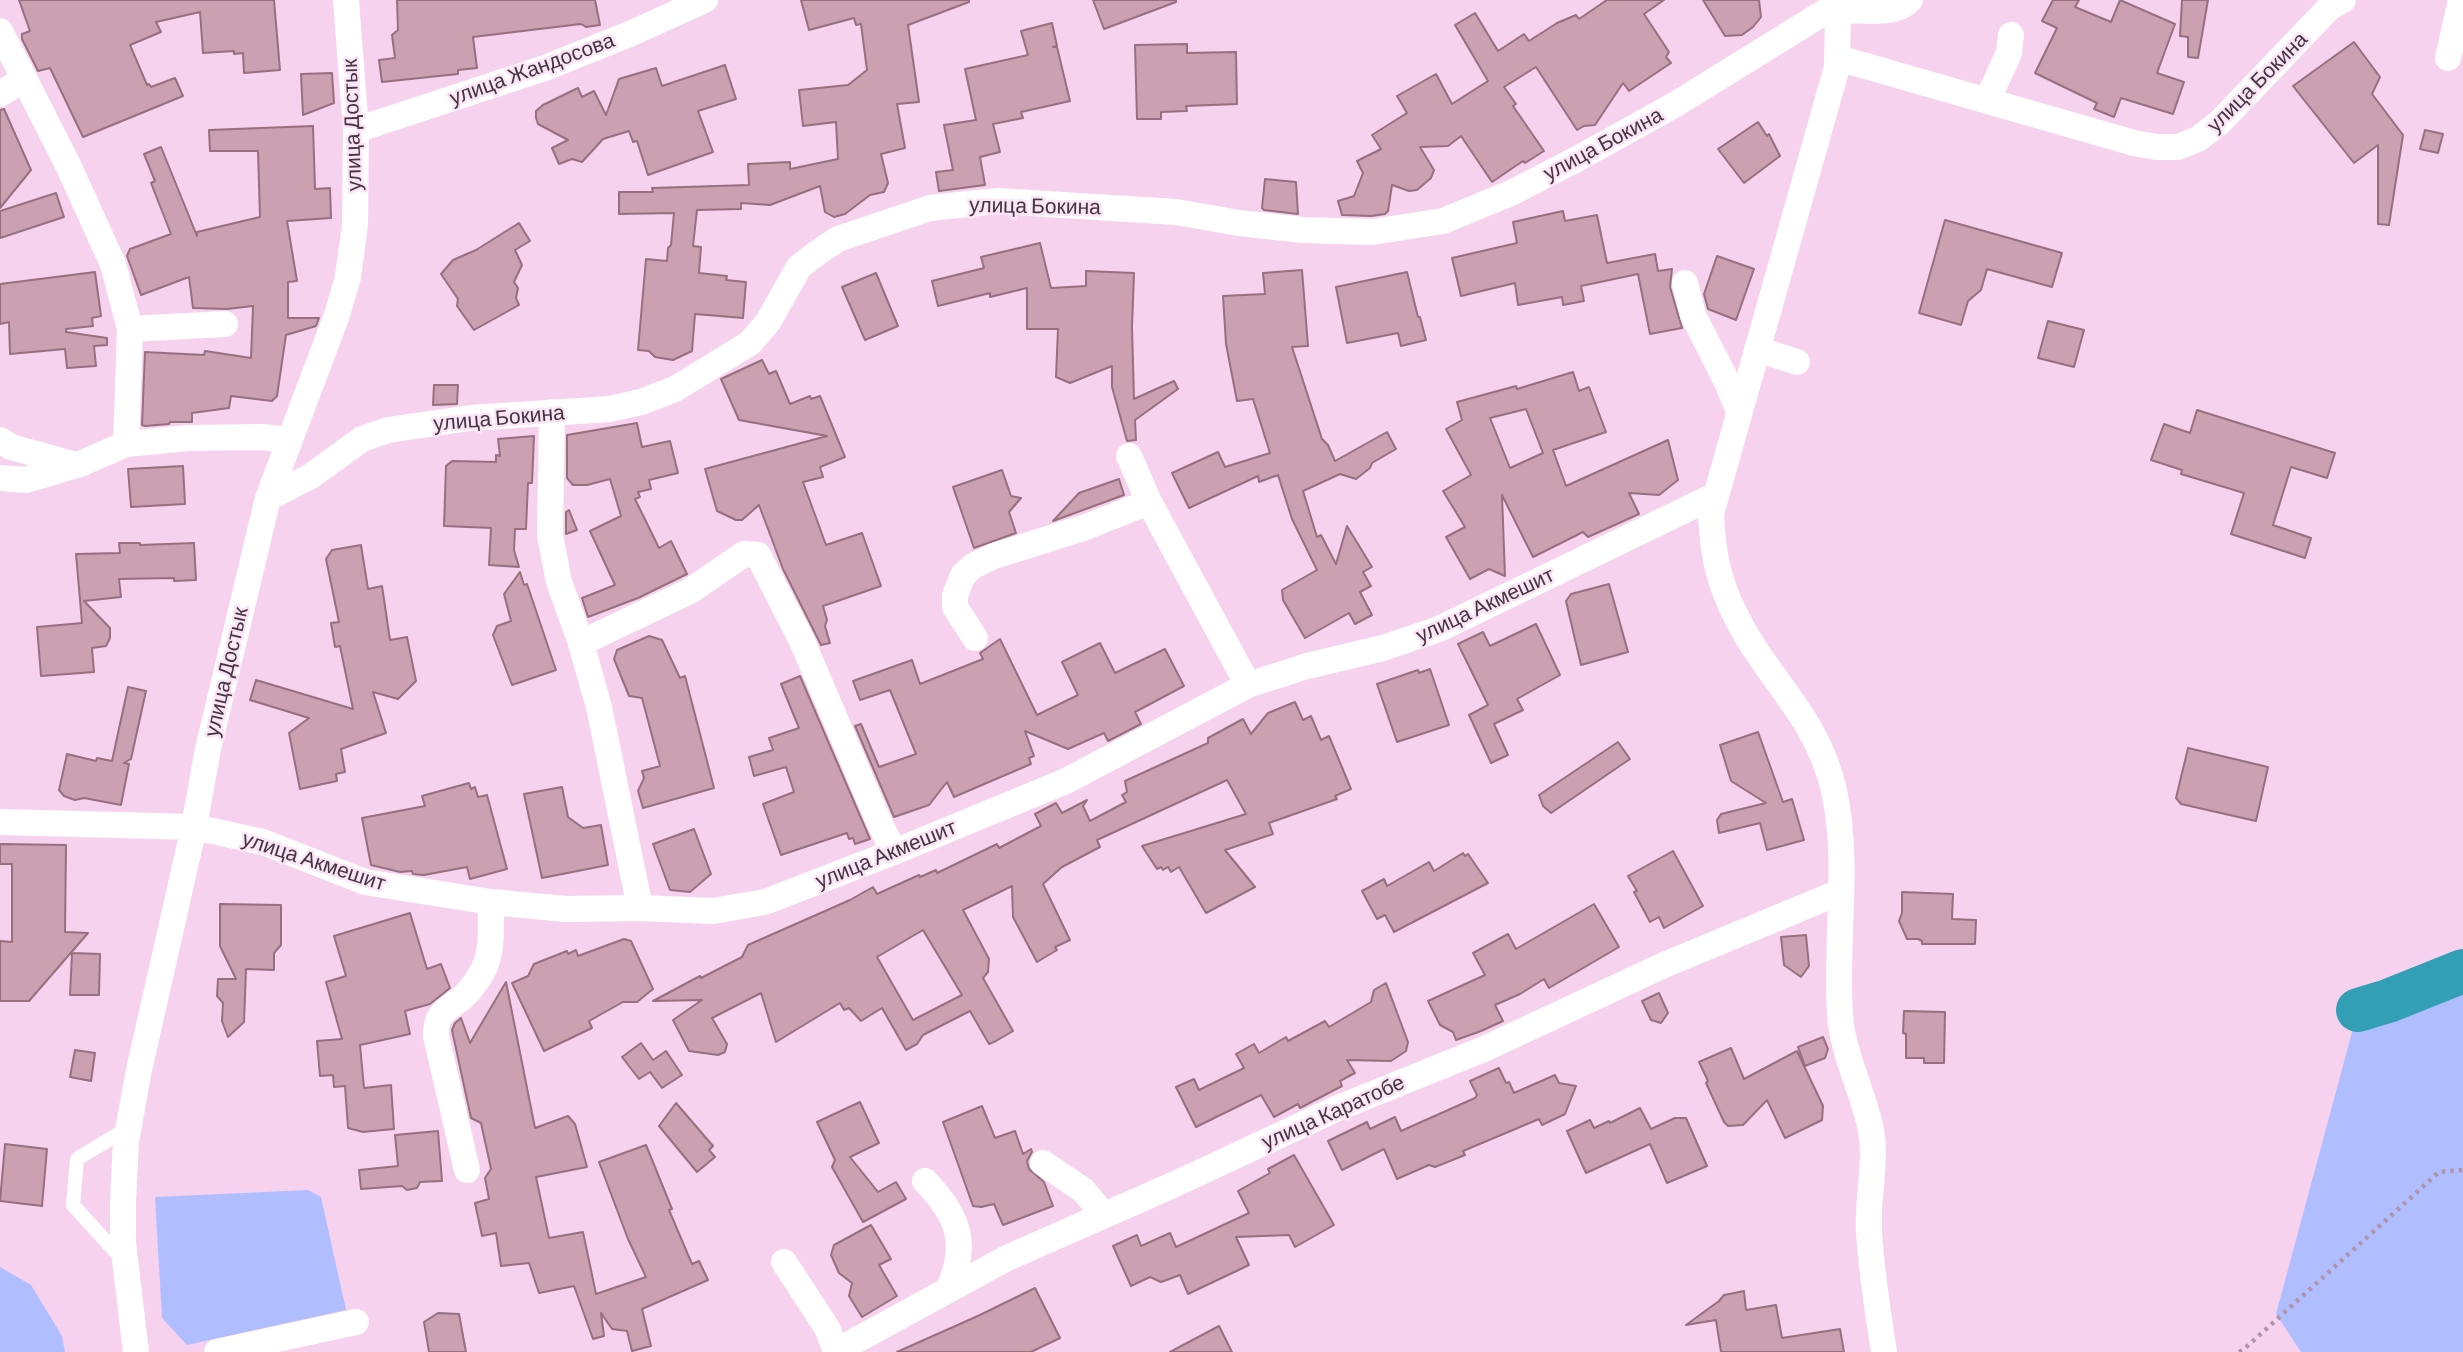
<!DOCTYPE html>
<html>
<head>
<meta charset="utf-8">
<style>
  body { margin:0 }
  canvas { display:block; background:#f7d2ee }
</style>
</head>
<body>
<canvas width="2463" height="1352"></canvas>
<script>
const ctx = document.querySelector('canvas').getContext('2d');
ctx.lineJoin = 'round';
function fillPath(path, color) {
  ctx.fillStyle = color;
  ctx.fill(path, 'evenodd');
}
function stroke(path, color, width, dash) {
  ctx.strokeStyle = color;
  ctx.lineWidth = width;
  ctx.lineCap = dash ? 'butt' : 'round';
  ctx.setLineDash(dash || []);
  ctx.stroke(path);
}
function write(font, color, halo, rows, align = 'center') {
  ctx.font = font + ' Barlow,sans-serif';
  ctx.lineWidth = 5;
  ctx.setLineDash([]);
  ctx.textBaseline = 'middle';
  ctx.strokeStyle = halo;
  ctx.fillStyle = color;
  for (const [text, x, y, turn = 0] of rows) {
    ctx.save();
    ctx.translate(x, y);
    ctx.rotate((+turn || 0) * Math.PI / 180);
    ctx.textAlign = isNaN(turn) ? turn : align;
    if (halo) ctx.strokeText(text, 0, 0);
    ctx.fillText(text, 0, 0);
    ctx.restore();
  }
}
fillPath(new Path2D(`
  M2463,956V1352H2301L2276,1314L2358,1010Z
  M308,1190L321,1197L346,1310L187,1345L162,1318L155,1197Z
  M0,1267L31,1285L62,1336L65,1352H0Z`), '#b0beff');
stroke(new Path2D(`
  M2358,1010L2388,1001L2463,971`), '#329fb5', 44);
const building = new Path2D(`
  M19,0H274L280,70L244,73L243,53L234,54V51L203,53L200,12L156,22L161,32L130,45L147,85L149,84L151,87L175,78L183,96L83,137L50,68L38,71L22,39V34L30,31Z
  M397,0H595L600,25L586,27L581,24L473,37L477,68L458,70V74L382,82L379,60L395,58L392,35L398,30Z
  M801,0H969V2L908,25L919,102L897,104L905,148L881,154L888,183L884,192L870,195L845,214L834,217L825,212L820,186L770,205L741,203V209L697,210L693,246L701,247L699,273L727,276L726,280L746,282L743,318L695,314L692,351L673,360L655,357L649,351L638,350L646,259L667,261L668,248L671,245L674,213L619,214V192H653L652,188L749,185L748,164L790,162V169L838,159L836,122L803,126L799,90L848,85L867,70L861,24L856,25L854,18L809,30Z
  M1093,0H1176V2L1104,29Z
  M1607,0H1664L1644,14L1669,52L1666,57L1671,63L1629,91L1623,83L1595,125L1584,126L1577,130L1536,67L1504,87L1516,104L1513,106L1544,151L1525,163L1523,161L1492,182L1461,136L1448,146L1420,147L1434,170L1431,178L1417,190L1409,191L1392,185L1388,211L1385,214L1371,216L1342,215L1338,201L1354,196L1363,173L1357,161L1381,149L1372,135L1407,113L1397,96L1436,74L1452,104L1488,81L1455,25L1475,13L1498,51L1524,34L1529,41L1557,23L1576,15L1579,19Z
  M1703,0H1759L1761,17L1753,27L1742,35L1725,36Z
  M2053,0H2079L2075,7L2111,22L2120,0L2175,24L2157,73L2184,82L2173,114L2121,98L2114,117L2094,109L2097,103L2035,73L2057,28L2042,21Z
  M2182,0H2208L2198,58L2188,57V37L2180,36Z
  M1052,23L1057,46L1053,47H1057L1070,101L1021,112L1023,118L993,124L1000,152L980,157L985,185L939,191L936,172L953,170L944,125L976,120L965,69L1028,55L1021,31Z
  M2354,42L2380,77L2372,94L2403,135L2389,225L2378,224V145L2354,163L2293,86Z
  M1187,44V53L1236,52L1237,104L1186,106L1187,111L1161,112V119H1137L1135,45Z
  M725,65L736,99L698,111L713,152L648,175L637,141L633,142L629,131L603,139L582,162L572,159L559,164L552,148L568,140L538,124L536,118V111L543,105L578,88L582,97L594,91L606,115L619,79L656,68L662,86Z
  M332,73L334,103L303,115L301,74Z
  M4,109L31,170L0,208V110Z
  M1758,122L1767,136L1769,134L1780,156L1744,183L1718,149Z
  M313,126L315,189L330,188L331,218L287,221L297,281L288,282V318H319L316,326L286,335L277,396L272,401L231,396L229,408L192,413V422H170L169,424L145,426L142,425L145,352L204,355L205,351L251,358L253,306L227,309L193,308L189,277L141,295L127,256L130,249L171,234L151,183L155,181L144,154L161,147L197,236V232L260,217L258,151H210L209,130Z
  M2425,130L2443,134L2438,153L2420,149Z
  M1265,179L1296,182L1298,214L1264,210L1262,208Z
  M56,193L64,217L0,238V211Z
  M1563,211L1565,221L1597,215L1607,263L1655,254L1658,271L1672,269L1670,287L1682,328L1650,334L1638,274L1581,286L1584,301L1563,305L1562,297L1518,305L1515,283L1461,296L1452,258L1517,243L1513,222Z
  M1945,220L2062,253L2052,287L1987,269L1981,290L1968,301L1961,325L1919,313Z
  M519,223L530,241L515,250L522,265L514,282L518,288L516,298L519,305L474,330L457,306L458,299L441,274L453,260L476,250Z
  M1040,243L1051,288L1086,286V271L1134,273L1132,327L1134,399L1174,381L1178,389L1135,420L1136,440L1127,441L1112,387V366L1070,383L1056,377L1058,329H1027V288L990,297V293L938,306L932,281L984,268L981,257Z
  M1717,256L1754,269L1736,320L1708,309L1704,294Z
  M1302,270L1308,346L1292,347L1322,439L1328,445L1335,461L1387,432L1396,449L1372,463L1370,468L1356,479L1340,474L1303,491L1317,537L1321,535L1336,564L1347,526L1372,567L1363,572L1371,586L1360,592L1372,615L1355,624L1349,613L1305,638L1283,600L1282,590L1317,570L1292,519L1278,475L1259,482L1258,476L1189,508L1172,473L1218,452L1225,467L1270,453L1253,399L1237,401L1226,344L1223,296L1265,294L1263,273Z
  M95,272L101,316L92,318L93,326L66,329V332L107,338V345L94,346L96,366L67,368L65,349L10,354L9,322L0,324V284Z
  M1407,272L1418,317H1420L1426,340L1401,346L1398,333L1347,343L1336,287Z
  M876,273L898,326L865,340L842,287Z
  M2048,321L2084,330L2074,367L2038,358Z
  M762,360L769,374L776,371L790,404L810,396L811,399L820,396L845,457L820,467L823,477L803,482L826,545L862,533L881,586L823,606L827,620L825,626L830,643L821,645L783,569L759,505L742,520H736L717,511L705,469L827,436L739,420L721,379Z
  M1573,372L1579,391L1589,387L1606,432L1553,450L1566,486L1668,440L1678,480L1659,495L1629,493L1639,514L1588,537L1583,532L1533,557L1502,495L1505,576L1489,569L1470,579L1446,537L1465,527L1443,491L1471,475L1446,429L1462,420L1457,402L1516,386L1517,389ZM1526,409L1543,453L1510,468L1490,418Z
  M434,385H458L457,404L433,405Z
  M2197,410L2335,453L2327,478L2291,467L2273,525L2311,538L2305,558L2231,534L2244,493L2181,474L2182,470L2151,460L2164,424L2190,433Z
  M637,423L642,447L670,441L678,473L649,480L651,489L638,492L640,497L635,499L659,548L671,541L687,574L638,598L588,617L582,598L615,585L590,531L621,516L610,479L587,485H573L567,478V435Z
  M534,436L532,483H528L526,529H515L514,550L519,567L489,565L491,528L444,526L446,466L452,461L496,462V455L500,456L498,439Z
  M183,466L185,504L131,507L128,469Z
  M1002,470L1011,496L1021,498L1009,512L1016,533L974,548L953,487Z
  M1119,479L1124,495L1053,521L1079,493Z
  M569,510L577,530L566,534V512Z
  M119,543H140V545L194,543L196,580L174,581V578L119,579L121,597L84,601L110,628V638L106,646L92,648L94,672L41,676L37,627L82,623L76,554L120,553Z
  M361,545L368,589L382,586L390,640L407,637L416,681L398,699L373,692L386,733L341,749L345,772L336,774L337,781L300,789L289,733L309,718L250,700L256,680L353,709L340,646L335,647L331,623L339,622L326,559L332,550Z
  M520,572L524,585L527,584L556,670L512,685L493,635L497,626L511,621L504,594Z
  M1609,584L1628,652L1581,665L1566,601L1571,594Z
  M1536,624L1560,675L1517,699L1523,710L1494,724L1508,755L1491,763L1469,715L1488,705L1458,644L1483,632L1490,646Z
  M649,636L662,640L680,678L685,676L714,788L643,808L638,791L644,778L642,771L660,766L642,698L629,696L614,659L617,650Z
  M1000,639L1037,715L1078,695L1062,662L1100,643L1115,673L1165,649L1184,686L1135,712L1141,724L1108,741L1104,733L1068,749L1025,731L1034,756L1029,758L1031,764L954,797L947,782L929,805L894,817L855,726L861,724L879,767L916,754L890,690L860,700L853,681L912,660L920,684L983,659L980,653Z
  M1430,669L1449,725L1397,742L1377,684L1418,670L1419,673Z
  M800,676L870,839L855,844L853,838L849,839L847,833L781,855L763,804L794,792L786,767L754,776L749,757L773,750L769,738L799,728L781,684Z
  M128,687L146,691L131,759L124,763L129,764L121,805L84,798L75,800L64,796L59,790L67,754L96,761L97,758L112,761Z
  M1295,702L1303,720L1311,716L1321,740L1329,736L1351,789L1335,796L1337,799L1269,823L1273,834L1225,850L1255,887L1206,913L1179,867L1171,872L1168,867L1163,870L1161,867L1157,869L1142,846L1246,814L1227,780L1097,840L1100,847L1062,867L1043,884L1070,940L1055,947L1057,950L1037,962L1013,917L1012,886L963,910L989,959L988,972L983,978L1013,1031L996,1041L989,1044L970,1011L923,1035L917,1044L906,1050L882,1008L861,1021L849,1008L844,1010L840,1003L776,1042L761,993L712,1018L727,1044L725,1052L718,1055L689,1051L673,1020L702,1000L653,1001L700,976L701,978L742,957L748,945L850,900L873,887L877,894L919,875L920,877L936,870L937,873L997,844L999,848L1041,826L1035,814L1056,803L1062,813L1087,800L1083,806L1090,821L1126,802L1122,795L1127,792L1125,781L1208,743V738L1243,719L1251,734L1268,713ZM923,930L962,995L913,1020L877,957Z
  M1758,732L1783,802L1792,799L1804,840L1767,850L1760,823L1719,833L1717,820L1721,814L1766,803L1731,781L1720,745Z
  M1618,742L1630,759L1551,813L1543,806L1539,795Z
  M2188,748L2268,767L2256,821L2181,804L2176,798Z
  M469,783L471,789L475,787L478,797L487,795L507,869L470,879L467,867L424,875L413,874L412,871L400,872L371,865L362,818L425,806L422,796Z
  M562,787L568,817L583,828L601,825L608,865L542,878L524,794Z
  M694,829L711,874L690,892L670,890L653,844Z
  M0,844L66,845L65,932L88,933L29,1001H0V941L12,942V864H0Z
  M1673,851L1703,906L1664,928L1659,917L1650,922L1634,892L1637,891L1628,876Z
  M1463,853L1465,856L1468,854L1488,883L1394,932L1385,915L1377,919L1362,891L1384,879L1387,886L1429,862L1434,871Z
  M1902,892L1953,894L1952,919L1976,920L1975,944H1922V941L1918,939H1907L1899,921L1902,913Z
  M220,904L281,905V945L274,953V970L246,969L244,1022L228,1037L222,1021L223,1003L217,996L218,979H236L220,946Z
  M1594,904L1619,947L1549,988L1544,979L1520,994L1495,1005L1503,1021L1481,1031L1456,1040L1453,1032L1440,1025L1428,1001L1485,975L1473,953L1508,934L1516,949Z
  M410,913L427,969L441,964L450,988L430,1004L405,1011L410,1034L360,1045L364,1088L391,1085L394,1129L363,1132L348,1128L345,1086L334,1087L333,1075L320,1076L317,1041L342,1039L326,982L346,976L334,936Z
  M1806,935L1809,966L1801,977L1784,965L1781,937Z
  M624,939L631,941L653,989L637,1002H623L589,1021L592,1028L544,1051L512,983L528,976L534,964L567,951L568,954L576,950L578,956Z
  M72,953L100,954L99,995H70Z
  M506,982L535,1128L568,1116L575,1124L587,1167L536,1177L549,1238L583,1232L596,1294L646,1277L628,1239L599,1162L646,1145L672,1209L669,1210L692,1264L699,1261L708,1280L642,1309L651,1346L632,1351L627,1331L612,1329L601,1313L604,1336L593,1339L574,1286L539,1293L529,1263L501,1266L496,1233L482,1236L475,1203L489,1199L485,1178L491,1169L481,1123L471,1118L452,1030L455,1023L461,1018L470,1043Z
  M1386,983L1408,1042L1406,1051L1391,1061L1347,1060L1355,1073L1340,1081L1342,1086L1300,1108L1298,1104L1274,1117L1261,1095L1196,1127L1176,1087L1194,1079L1199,1090L1244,1068L1236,1054L1254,1044L1259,1053L1286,1037L1288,1041L1325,1021L1329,1027L1371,1002L1374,990Z
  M1659,993L1668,1013L1661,1023L1651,1020L1642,1001Z
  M1904,1011L1945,1012L1944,1063H1924V1058H1906V1034L1903,1033Z
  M1823,1037L1828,1049L1825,1058L1805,1066L1798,1047Z
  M641,1043L653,1060L666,1051L682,1075L662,1088L650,1072L639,1079L622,1057Z
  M1731,1048L1744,1079L1797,1051L1823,1106L1822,1120L1785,1138L1767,1100L1743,1125L1728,1126L1724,1122L1706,1083L1708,1081L1699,1062Z
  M75,1050L95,1053L91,1081L70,1077Z
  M1499,1068L1506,1083L1509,1082L1514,1093L1555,1075L1559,1083L1576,1086L1565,1114L1542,1125L1539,1119L1463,1151L1465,1155L1435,1167L1429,1165L1397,1179L1384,1149L1342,1170L1328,1141L1367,1122L1370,1129L1395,1117L1401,1131L1475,1098L1477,1095L1470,1081Z
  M860,1102L879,1143L850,1157L878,1192L896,1182L906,1199L863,1222L832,1167L835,1160L817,1122Z
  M676,1103L713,1146L709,1150L715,1157L697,1172L659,1126Z
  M982,1106L995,1138L1015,1131L1023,1154L1031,1149L1032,1152L1027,1161L1029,1169L1044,1182L1053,1206L1003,1225L994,1204L981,1207L973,1206L943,1122Z
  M1640,1108L1651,1129L1675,1118H1686L1707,1166L1667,1183L1650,1144L1586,1173L1567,1131L1590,1120L1594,1128L1609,1121L1610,1123Z
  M438,1131L442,1181L420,1182L417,1188L407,1190L402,1186L361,1189L359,1170L398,1166L395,1135Z
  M5,1144L47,1149L42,1206L0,1201Z
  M1294,1155L1334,1225L1295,1247L1289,1235L1236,1237L1249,1265L1188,1294L1180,1275L1161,1282L1150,1277L1131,1286L1113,1246L1137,1235L1141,1246L1170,1233L1176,1247L1249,1213L1238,1191L1270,1173L1268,1169Z
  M871,1225L891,1259L879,1265L897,1296L862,1317L849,1296L852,1283L839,1273L831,1255L834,1245Z
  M1035,1288L1060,1338L1031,1352H897L980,1315Z
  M1744,1291L1746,1310L1776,1305L1782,1338L1840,1329L1844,1352H1721L1716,1320L1686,1325L1719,1301L1724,1295Z
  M438,1313L459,1314L466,1352H429L424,1322Z
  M1219,1326L1232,1352H1170Z`);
fillPath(building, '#cba0b0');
stroke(building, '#976f7e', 2);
stroke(new Path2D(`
  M2239,1352L2243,1350L2439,1172L2463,1170`), '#b094a9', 4.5, [3.5, 5]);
stroke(new Path2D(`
  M122,1259L73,1205L77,1159L128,1128`), '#fff', 14);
stroke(new Path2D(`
  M1835,0L1838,14L1837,67L1711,514C1713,554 1718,581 1736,616C1768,681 1817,715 1834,791C1850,863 1835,940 1840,1013C1842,1054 1863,1090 1871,1130C1877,1164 1867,1197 1869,1231C1871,1271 1878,1312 1884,1352
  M1838,11C1859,8 1895,17 1910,0
  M0,31L68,165L113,264L130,329L126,444
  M1838,58L2134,143L2156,147H2178L2198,139L2220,122L2330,7L2343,0
  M2448,58L2461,0
  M0,94L24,79
  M1987,101L2009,53L2011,35
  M356,130L545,68L632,33L705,0
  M1685,283L1693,315L1727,382L1739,412
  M130,329L225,324
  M1757,349L1797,362
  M552,412L550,535L559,582L580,640L599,707L640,908
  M0,440L11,447L76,465
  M1129,456L1149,502L1248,685
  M0,478L26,480L80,464L126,444L188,438L262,437L289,440
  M268,498L311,476L362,439L388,430L470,418L610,409L641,402L675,389L750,343L768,322L799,267L820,251L838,239L930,208L998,201L1176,212L1239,223L1303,230L1372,232L1443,221L1511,193L1577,159L1676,104L1836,5
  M975,638L955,607V595L963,575L973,566L994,556L1086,527L1149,502
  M581,643L690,591L744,554L758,555L802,641L879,822L894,852
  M0,822L194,827L263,842L365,882L491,902L566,909L640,908L713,911L765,902L894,852L1066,781L1248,685L1307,666L1383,648L1439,629L1716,495
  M1043,1163L1083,1190L1104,1215
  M467,1170L436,1036C436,1012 445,1011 462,998C470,991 477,981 482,972C494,952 490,925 491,902
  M925,1181C959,1216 969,1245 948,1290
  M784,1262L827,1328L836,1351
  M136,1352L123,1243V1201L126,1141L139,1070L194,827L208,749L268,498L337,315L348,277L355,225L356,130L346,0
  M217,1352L356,1322
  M835,1352L1007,1258L1173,1185L1338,1108L1484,1049L1664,965L1840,892`), '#fff', 26);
write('21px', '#443541', '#fbe4f5', [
  ["улица Жандосова",532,69,-20],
  ["улица Бокина",2257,82,-45],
  ["улица Достык",352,125,-92],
  ["улица Бокина",1603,144,-28],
  ["улица Бокина",1035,206,1],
  ["улица Бокина",499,418,-5],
  ["улица Акмешит",1485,605,-25],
  ["улица Достык",226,672,-77],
  ["улица Акмешит",886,854,-22],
  ["улица Акмешит",314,861,18],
  ["улица Каратобе",1333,1112,-24]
]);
</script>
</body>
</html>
